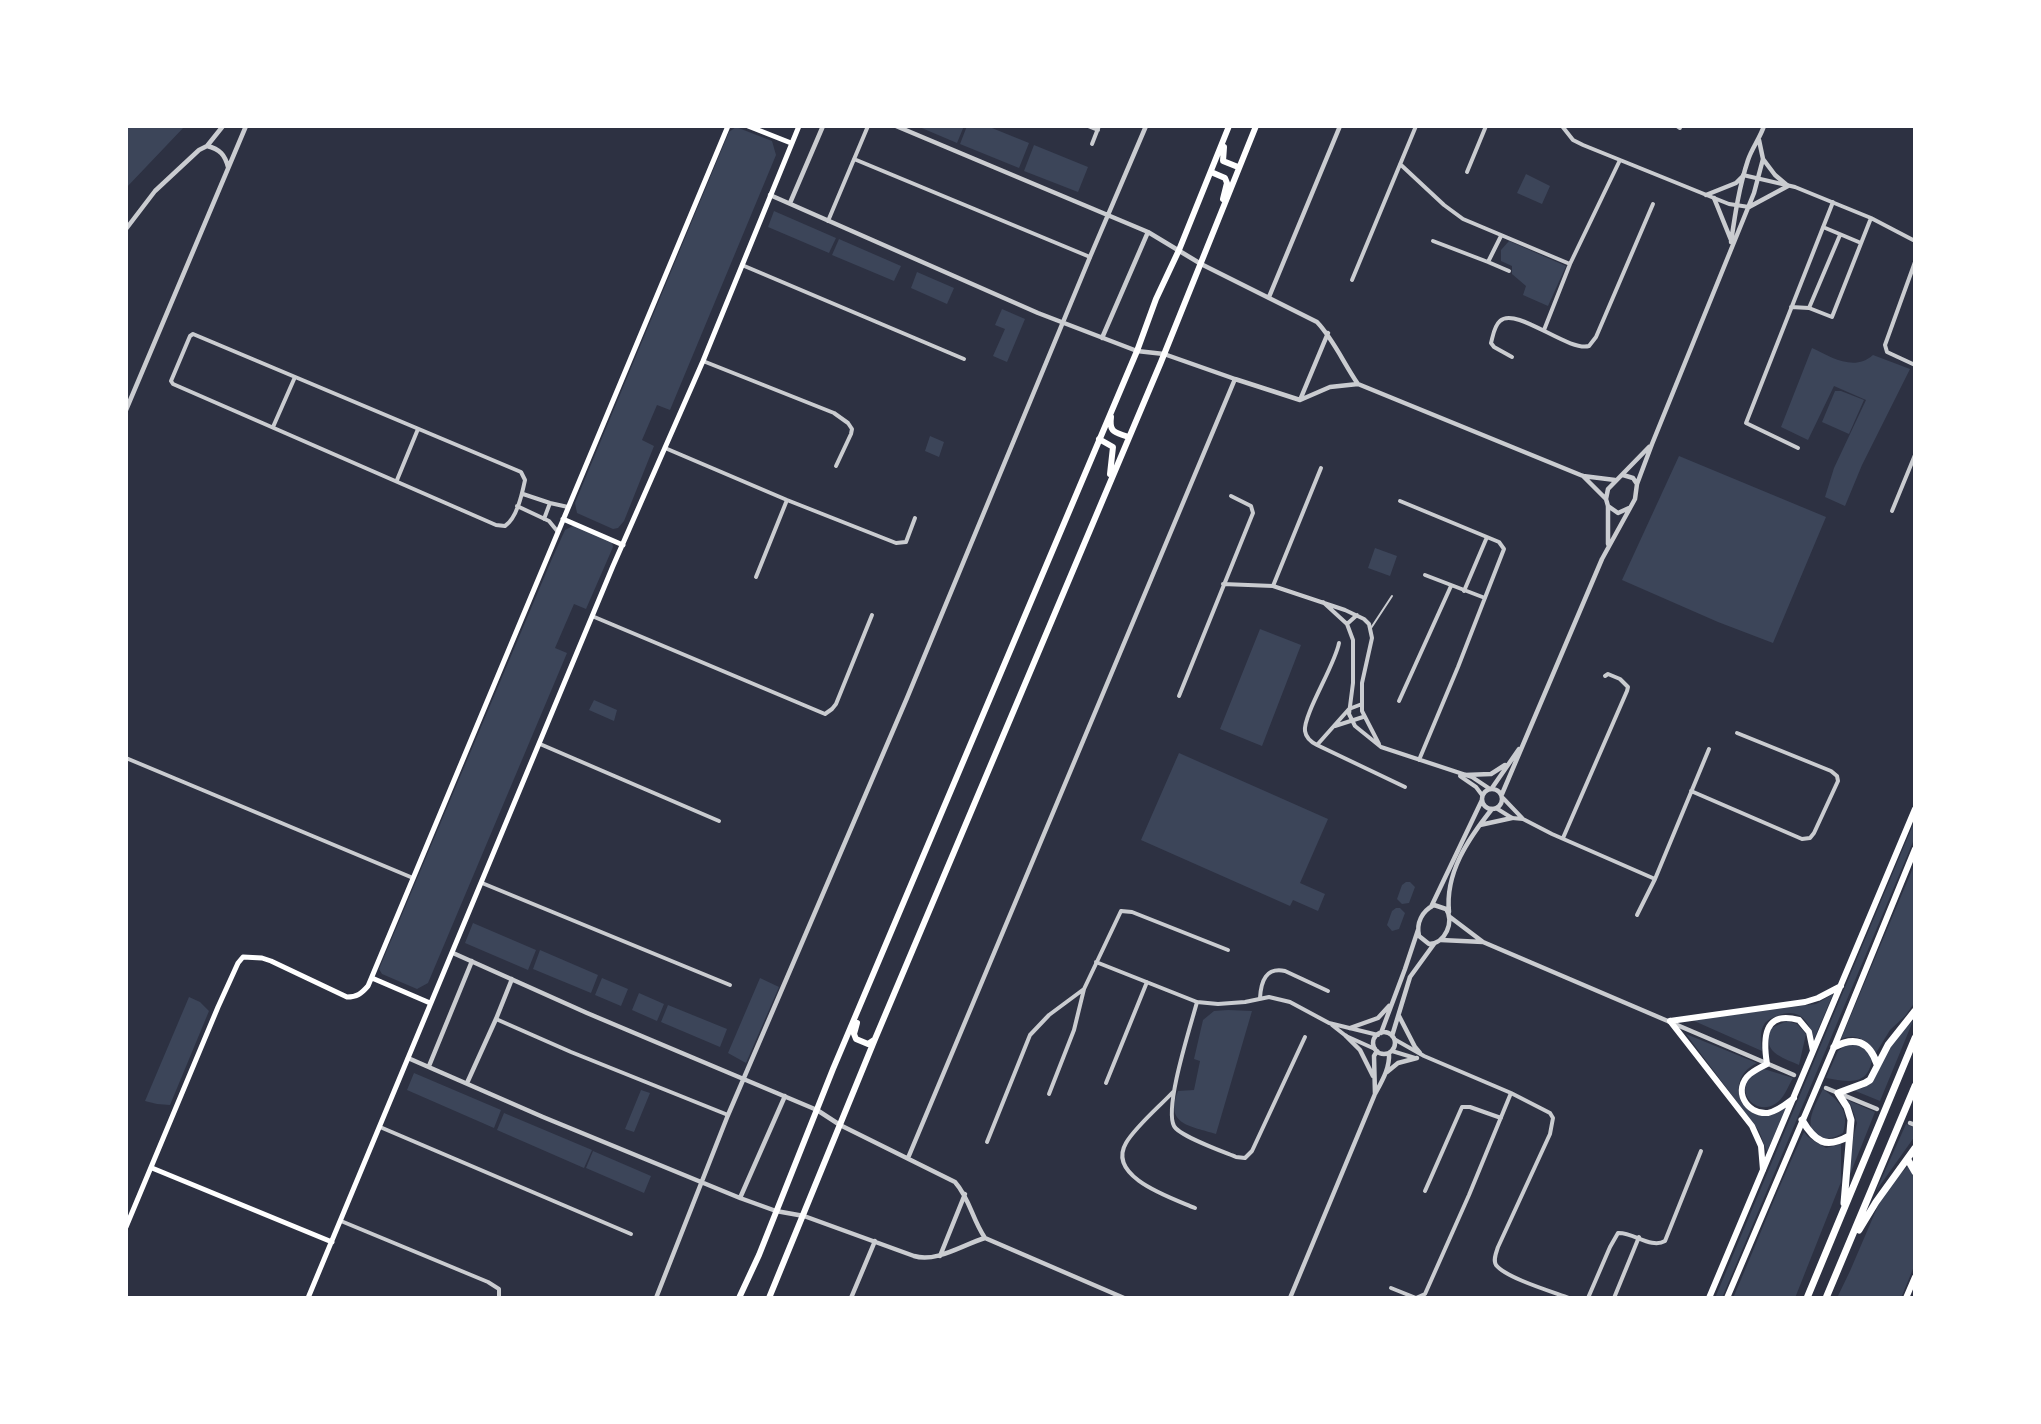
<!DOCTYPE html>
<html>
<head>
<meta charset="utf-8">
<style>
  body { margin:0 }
  #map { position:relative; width:2041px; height:1424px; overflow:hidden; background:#2d3142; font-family:"Nunito Sans",sans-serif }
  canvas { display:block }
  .frame { position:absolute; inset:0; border:128px solid #fff; pointer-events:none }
</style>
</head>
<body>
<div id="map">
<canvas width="2041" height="1424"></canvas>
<div class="frame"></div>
</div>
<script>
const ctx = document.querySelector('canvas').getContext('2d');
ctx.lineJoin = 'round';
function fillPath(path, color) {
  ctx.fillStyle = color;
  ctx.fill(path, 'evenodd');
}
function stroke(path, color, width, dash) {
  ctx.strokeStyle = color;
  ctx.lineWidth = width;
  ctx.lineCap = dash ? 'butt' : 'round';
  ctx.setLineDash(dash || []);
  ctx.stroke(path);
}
fillPath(new Path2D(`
  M126,126H185L126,188Z
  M917,126H964L957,143Z
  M967,126H987L1029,143L1019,168L960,144Z
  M736,127L772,141L776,155L670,410L657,405L642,440L654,446L624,521L618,528L613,529L577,513L575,503L729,132Z
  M1034,145L1088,167L1078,192L1024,171Z
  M1526,174L1550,186L1542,204L1517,193Z
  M774,211L836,238L829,253L768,227Z
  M839,239L901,266L894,281L832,255Z
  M1509,241L1566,266L1548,306L1523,295L1526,286L1512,274V266L1501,261V250Z
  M917,272L954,288L947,304L911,288Z
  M1002,309L1025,319L1007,362L993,356L1005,329L995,325Z
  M1812,348C1831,357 1854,372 1873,355L1910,369L1862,465L1845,506L1825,497L1834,468L1866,400L1834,386L1808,440L1781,427Z
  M1835,391H1841L1864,400L1849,434L1822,422Z
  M930,436L944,442L939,457L925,451Z
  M1679,456L1826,517L1773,643L1718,622L1622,580Z
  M575,525L612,542L613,547L586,609L574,604L555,648L567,653L428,983L417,989L382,974L379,969L551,561L565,530Z
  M1375,548L1397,556L1390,576L1368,568Z
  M1260,629L1301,645L1262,746L1220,729Z
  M594,700L617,710L614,721L589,710Z
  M1179,753L1328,819L1300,883L1325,894L1318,911L1293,900L1290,906L1141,840Z
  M1915,820V837L1722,1298H1715Z
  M1915,863V1002L1905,1016L1890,1030L1876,1053C1868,1040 1856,1033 1841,1039Z
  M1406,882H1410L1415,887L1409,903L1402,904L1397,899L1402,885Z
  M1396,908H1400L1405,913L1399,929L1392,931L1387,925L1392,911Z
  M473,923L536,950L528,970L465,943Z
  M540,950L598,975L591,993L533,969Z
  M602,978L628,989L621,1006L595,995Z
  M760,978L779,987L746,1063L728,1053Z
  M639,993L664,1004L657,1021L632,1010Z
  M1833,994L1814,1039C1809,1020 1798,1007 1777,1016C1773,1017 1768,1020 1765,1023C1759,1031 1761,1042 1762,1051L1692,1020L1816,1004Z
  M189,997L200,1002L209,1011L170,1105L157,1104L145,1101Z
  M668,1005L727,1029L720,1047L661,1022Z
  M1228,1010L1252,1011L1216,1134C1191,1126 1164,1125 1178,1091L1194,1090L1200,1061L1194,1059L1203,1020L1214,1011Z
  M1787,1021L1797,1024L1806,1034L1799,1065C1781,1057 1761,1052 1771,1028Z
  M1913,1021L1880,1101L1853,1090L1863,1088L1869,1083L1887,1052L1900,1033Z
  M1686,1034L1757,1063C1716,1083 1753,1136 1786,1107L1767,1152L1759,1131Z
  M1847,1044C1860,1045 1864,1047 1872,1058C1869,1087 1847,1082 1826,1078L1838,1051Z
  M1764,1069L1793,1078C1788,1086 1784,1099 1775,1104C1757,1115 1737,1095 1749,1079C1752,1074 1759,1071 1764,1069Z
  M414,1073L501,1110L494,1128L407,1090Z
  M1823,1089C1839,1101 1850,1111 1843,1133C1836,1137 1829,1140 1820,1137C1800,1128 1817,1102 1823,1089Z
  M641,1090L650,1093L634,1132L625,1129Z
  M1845,1099L1875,1112L1849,1177L1853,1138L1857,1123L1851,1105Z
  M504,1113L592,1150L584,1168L497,1130Z
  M1906,1124L1915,1128V1136L1876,1191Z
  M1804,1132L1808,1137L1826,1148L1841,1144V1182L1795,1298H1733C1757,1243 1778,1187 1804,1132Z
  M593,1151L651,1176L644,1193L586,1168Z
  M1908,1166L1915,1177V1264L1901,1298H1837L1850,1271L1880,1201L1892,1183Z`), '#3c4559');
stroke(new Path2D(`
  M1371,628L1392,596`), '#caccd0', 2);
stroke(new Path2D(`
  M1088,126L1098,130
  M1562,126L1573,140L1583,145L1714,198L1729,204L1749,207
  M1677,126L1680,128
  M1092,144L1099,126
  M854,159L1090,257
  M1400,164L1444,205L1463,219L1570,264
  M1467,172L1486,126
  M1743,175L1795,187L1871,218L1915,241
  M828,221L868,126
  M1823,227L1861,243
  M1501,236L1488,262L1509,271
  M1433,241L1488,262
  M1915,262L1885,345L1887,352L1915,365
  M742,265L964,359
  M1352,280L1416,126
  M1791,307L1809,308L1832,317L1871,218
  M1809,308L1840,235
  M1544,330L1570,264L1620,160
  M193,334L521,472L525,480C522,494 517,518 505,526L496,525L173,384L171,381L190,336Z
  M1512,357L1494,347L1491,343C1493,336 1494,326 1500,321C1516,306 1568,352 1589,346L1596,337L1653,204
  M703,361L834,413L848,423L852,429L851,434L836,466
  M273,427L295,377
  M665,448L787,500L896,543L906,542L915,518
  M1798,448L1746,423L1833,202
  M397,480L418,429
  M523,494L550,503L568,507
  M1400,501L1499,542L1504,549L1458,667L1419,760
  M517,506L549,521L558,532
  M1892,511L1915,455
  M544,519L550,503
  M1425,575L1485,598
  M756,577L787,500
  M1223,584L1273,586L1345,610L1364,619L1369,624L1372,638L1362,683V711L1379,744
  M1273,586L1321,468
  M1464,591L1487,537
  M1323,602L1347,624L1353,640V683L1349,714L1355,726L1381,747L1472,777L1490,789
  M592,616L825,714L832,709L836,704L872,615
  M1347,624L1357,615
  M1339,643C1335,665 1303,715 1305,731C1306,738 1311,742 1317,745L1349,709L1362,704
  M1179,696L1253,513L1251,506L1231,496
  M1399,701L1451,586
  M1335,726L1363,717
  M540,744L719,821
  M1317,745L1405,787
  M126,758L413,878
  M1460,776L1476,787L1482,795
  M1691,791L1802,839L1810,838L1814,833L1838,781L1837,776L1831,771L1737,733
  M1503,798L1523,819L1552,834L1655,879
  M1496,808L1512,818L1523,819
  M1563,838L1627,691L1628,687L1620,679L1608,674L1605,676
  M482,883L730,985
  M1637,915L1655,879L1709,749
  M1096,962L1197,1002L1218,1004L1245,1002L1269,997L1290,1002L1329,1023L1378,1035
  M1260,998C1261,981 1266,967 1285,971L1328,991
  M1197,1002C1191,1025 1164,1107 1174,1126C1179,1136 1224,1152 1236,1157L1245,1158L1252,1151L1305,1037
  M496,1019L571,1052L728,1115
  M1332,1025L1346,1036L1375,1049
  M1394,1039L1424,1056L1511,1093L1550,1113L1553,1118L1550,1134L1498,1247C1496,1253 1493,1260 1496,1265C1506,1278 1553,1292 1569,1298
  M1392,1051L1415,1058
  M1106,1083L1147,982
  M1174,1091C1161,1105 1135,1127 1126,1143C1106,1177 1172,1198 1195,1208
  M1049,1094L1074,1030L1084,989L1121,911L1132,912L1228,950
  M380,1127L631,1234
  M987,1142L1030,1035L1049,1015L1084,989
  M1425,1191L1462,1107H1470L1501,1118
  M341,1221L488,1282L499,1289V1298
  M1391,1288L1416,1298L1425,1294L1469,1195L1511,1093
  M1588,1298L1610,1247L1618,1233C1633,1232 1651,1249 1665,1241L1701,1151
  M1614,1298L1639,1237`), '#caccd0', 4);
stroke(new Path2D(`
  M896,126L1148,232L1201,264L1317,322C1334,340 1344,364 1358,384
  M207,146C220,149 225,155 228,167
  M770,195L1038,313L1137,351L1164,354L1235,379L1300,400L1330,387L1358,384L1583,476L1615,480
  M1706,195L1736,183L1742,177
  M1714,198L1731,240
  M790,203L823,126
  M1749,207L1788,186L1775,175L1763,159
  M126,229L155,191L199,150L207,146L223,126
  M1731,242C1735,215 1739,187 1748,160C1752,148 1760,138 1764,126
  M1269,297L1340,126
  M1102,338L1148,232
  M1300,400L1328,333
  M126,410L246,126
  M1623,475L1633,478L1637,484
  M1583,476L1606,499
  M1608,506L1618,513L1629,508
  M1608,544V506L1606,499L1608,489L1649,447
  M1465,775L1491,774L1505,765
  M1492,788L1519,749
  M1482 799a10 10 0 1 1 20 0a10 10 0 1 1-20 0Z
  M1502,794L1602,559L1635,499L1637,484L1652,444L1754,193L1763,159L1759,140
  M1480,825L1512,818
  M1434,905L1446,909C1455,921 1445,944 1429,944L1419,936C1416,923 1422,911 1434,905Z
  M1431,907L1482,800
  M1449,912C1445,873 1468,839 1492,809
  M1450,917L1483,942L1794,1075
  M1441,940L1483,942
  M453,953L587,1013L817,1110L840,1125L955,1182C970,1199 972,1219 985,1238
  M1399,1016L1415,1047L1420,1053
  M1350,1028L1378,1018L1389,1006
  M1373 1043a11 11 0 1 1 22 0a11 11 0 1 1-22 0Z
  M1381,1033L1405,969L1418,930
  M1346,1036L1360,1050L1373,1076
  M1392,1036L1410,977L1434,944
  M408,1058L543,1117L740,1198L776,1211L804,1216L914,1256C936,1263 962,1245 985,1238
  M429,1066L472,961
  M1387,1072L1398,1063L1417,1058
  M467,1083L496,1019L512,979
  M1826,1088L1877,1109
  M1375,1094L1374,1056L1377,1051
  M1910,1123L1915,1125
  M908,1158L1235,379
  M740,1198L785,1096
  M985,1238L1124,1298
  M940,1256L965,1194
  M656,1298L728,1115L907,698L1090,257L1146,126
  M851,1298L875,1241
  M1290,1298L1375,1094C1382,1081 1390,1068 1389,1053`), '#caccd0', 4.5);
stroke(new Path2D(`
  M748,126L791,143
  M563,519L623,545
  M372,978L430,1003
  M152,1168L332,1242
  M126,1227L218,1007L238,963L243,957L262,958L271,961L347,997C357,997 361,994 368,986L728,126
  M308,1298L613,566L703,361L799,126`), '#fff', 5);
stroke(new Path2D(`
  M1224,147L1223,161L1238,167
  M1211,172L1225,178L1227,183L1223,199
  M1111,417C1109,433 1115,432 1128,437
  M1099,439L1113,447L1110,474
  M1670,1021L1752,1126L1761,1146L1763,1170
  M1670,1021L1805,1002L1818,998L1841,986
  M857,1023L854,1034L856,1039L868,1044L874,1040
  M1794,1098C1786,1104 1778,1111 1768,1113C1746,1115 1732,1089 1750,1074C1755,1070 1761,1067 1767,1064C1763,1039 1763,1010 1799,1020L1809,1032L1813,1051
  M739,1298L759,1255L833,1069L1137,351L1156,299L1179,250L1229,126
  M769,1298L875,1039L1161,362L1256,126
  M1709,1298L1915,809
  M1727,1298L1834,1047L1915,849
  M1906,1298L1915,1277`), '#fff', 6);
stroke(new Path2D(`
  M1834,1047C1855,1036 1869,1041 1877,1064
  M1802,1120C1815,1142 1826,1149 1849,1136
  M1908,1160L1915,1172
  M1844,1203L1851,1120L1847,1107L1838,1093L1865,1083L1870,1080L1888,1045L1915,1011
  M1859,1230L1876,1202L1915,1148
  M1807,1298L1915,1038
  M1826,1298L1915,1086`), '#fff', 7);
</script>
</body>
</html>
